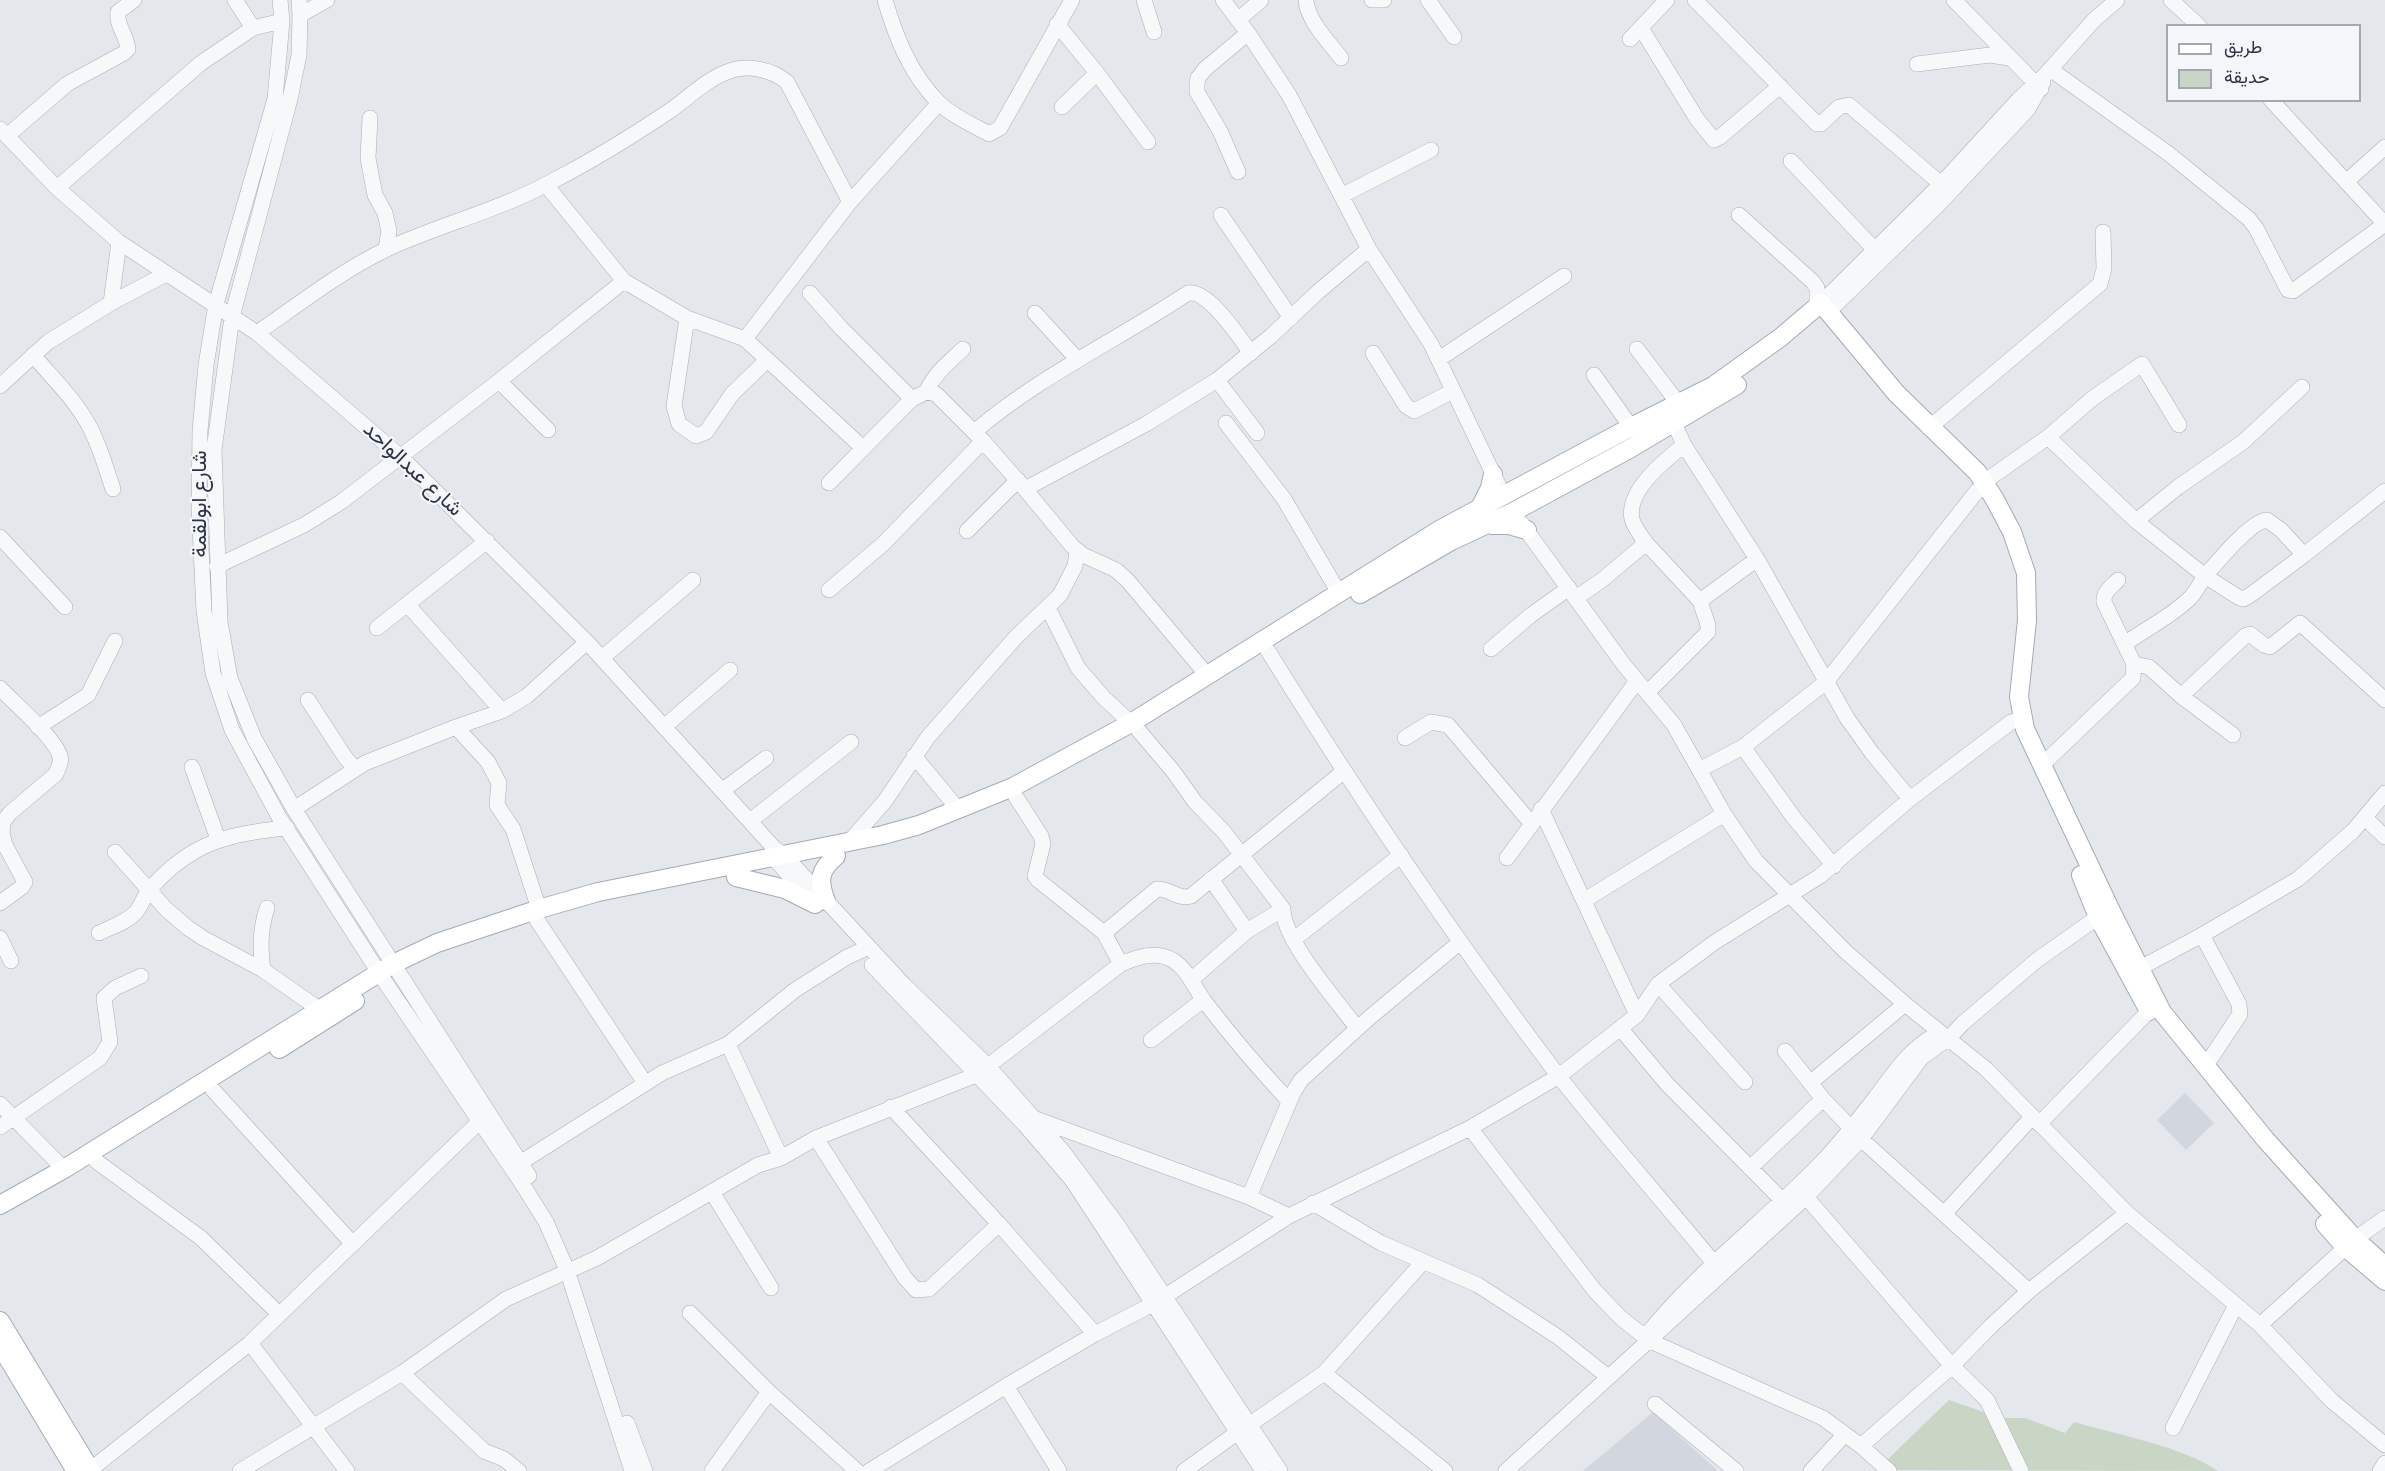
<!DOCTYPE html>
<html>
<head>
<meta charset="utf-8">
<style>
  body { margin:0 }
  #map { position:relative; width:2385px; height:1471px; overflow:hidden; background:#e4e7ec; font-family:"Roboto Condensed",Vazirmatn,sans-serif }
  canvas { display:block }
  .legend { position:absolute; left:2166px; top:24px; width:195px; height:78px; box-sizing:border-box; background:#f4f6f9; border:2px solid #a4a8b1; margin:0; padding:8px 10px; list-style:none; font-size:18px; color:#2b3445 }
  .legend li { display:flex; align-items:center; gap:12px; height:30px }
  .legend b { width:30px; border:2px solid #a4a8b1 }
</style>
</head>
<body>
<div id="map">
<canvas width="2385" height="1471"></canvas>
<ul class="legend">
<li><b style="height:8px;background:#fff"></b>طريق</li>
<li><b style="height:16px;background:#c9d6c5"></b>حديقة</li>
</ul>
</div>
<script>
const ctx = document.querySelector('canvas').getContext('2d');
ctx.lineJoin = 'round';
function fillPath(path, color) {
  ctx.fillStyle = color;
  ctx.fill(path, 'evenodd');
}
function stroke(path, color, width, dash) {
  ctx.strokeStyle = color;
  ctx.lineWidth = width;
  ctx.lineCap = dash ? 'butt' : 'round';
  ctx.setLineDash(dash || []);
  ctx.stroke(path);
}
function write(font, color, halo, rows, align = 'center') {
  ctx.font = font + ' "Roboto Condensed",Vazirmatn,sans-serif';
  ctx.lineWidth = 4.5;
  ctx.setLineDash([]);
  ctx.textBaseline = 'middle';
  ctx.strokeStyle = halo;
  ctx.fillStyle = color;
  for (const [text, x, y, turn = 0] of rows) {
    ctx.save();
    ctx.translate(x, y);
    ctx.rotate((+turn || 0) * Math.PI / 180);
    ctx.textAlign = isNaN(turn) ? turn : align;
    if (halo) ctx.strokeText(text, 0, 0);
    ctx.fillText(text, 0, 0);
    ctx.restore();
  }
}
fillPath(new Path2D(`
  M2185,1093L2214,1123L2186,1150L2157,1120Z
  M1653,1412L1718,1471H1583Z`), '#d2d6de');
fillPath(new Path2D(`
  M1949,1400L2001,1418H2025L2065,1433L2074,1422C2115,1434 2184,1447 2218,1471L1880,1470L1890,1457Z`), '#c9d6c5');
const minor = new Path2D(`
  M235,0L253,28
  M280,0L282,21L275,99L216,304L206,365L200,431L199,505L204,611L213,673L232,730L279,817L385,982L521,1182L546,1222L567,1270L632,1471
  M299,0L300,15L299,55L290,99L232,317L214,450L220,622L230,678L254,738L294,809L529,1176
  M885,0C896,38 910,73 938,102C952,116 973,125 989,134L1000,128L1072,0
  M1144,0L1154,32
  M1223,0L1248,33L1289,95L1369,249L1431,344L1498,484
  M1306,0C1307,20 1329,42 1341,58
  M1372,0H1384
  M1428,0L1454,37
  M1695,0L1817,124H1821L1839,107L1849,105L1941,184
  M1954,0L2041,89
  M2171,0L2199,26
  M300,15L327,0
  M1238,20L1261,0
  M1057,24L1097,73L1148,142
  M1641,28L1697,119L1714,140L1720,137L1780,86
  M1630,39L1667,0
  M1917,64L1990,55L2009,58
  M2050,69L2169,154L2249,219L2256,228L2288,290L2293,291L2385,224
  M2271,100L2385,224
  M1062,107L1097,73
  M370,118L368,158L375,195L385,213L389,231L386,249
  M0,129L57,188L119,242L257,333L401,457L587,642L775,849L785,856L904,985L988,1066L1064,1153L1116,1223L1280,1471
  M7,136L67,84L124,53L128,49C127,36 116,25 118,12L134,0
  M1791,161L1876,251
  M1238,172L1220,131L1197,92V84L1198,78L1205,69L1248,33
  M2347,181L2385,147
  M546,185L624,281L687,318L745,339L863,448
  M57,188L201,63L253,28L282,21
  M1343,195L1431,150
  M1221,215L1291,318
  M1739,215L1813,282L1817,288V300L1821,303L1941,184L2019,99L2046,74L2094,20L2117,0
  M810,293L841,328L912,399
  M111,303L119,242
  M1829,311L1939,204L2028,109L2043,82
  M1035,313L1077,359
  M687,318L674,406L679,424L696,436L706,432L732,394L767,360
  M257,333C299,304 341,271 387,249C439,225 496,211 547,184C590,162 631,137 671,110C689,97 706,80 727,72C747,64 771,69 787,82L850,202
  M745,339L850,202L939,103
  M1637,349L1678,403
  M1373,353L1406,406L1414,411L1453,391
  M33,355C54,380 81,405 94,436C102,453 107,472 113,489
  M1439,359L1564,276
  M1594,375L1631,427
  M1217,380L1257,433
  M499,381L548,430
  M0,386L48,342L111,303L166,274
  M926,392C935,373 948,363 963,349
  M1226,423L1284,499L1339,593
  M1674,423L1684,445L1757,559L1847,718L1872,753L1910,799
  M1929,428L2100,284L2104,269L2103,232
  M974,432C1041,375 1116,341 1188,293C1209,290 1239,337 1251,353
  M2048,437L2136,521L2205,576L2238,597L2243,599L2249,596L2304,555
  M1984,482L2048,437L2093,398L2142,364L2179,425
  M829,483L912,399L926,392L936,394L983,441L1025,489L1072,546L1083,555L1116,570L1128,581L1207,675
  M1025,489L1146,424L1217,380L1271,336L1319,291L1369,249
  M2136,521L2178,487L2243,442L2302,387
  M1521,523L1624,665L1674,725L1724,814L1756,861L1845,951L1905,1004L1986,1069L2127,1213L2260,1325L2332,1401L2385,1445
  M967,531L1018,480
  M0,537L65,607
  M1646,543L1700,601
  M217,566L304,525L341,502L499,381L624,281
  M829,590L883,544L983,441
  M1576,598L1602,580L1646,543C1641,536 1634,527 1632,519C1626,491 1665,460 1684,445
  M407,604L502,711
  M1048,608L1078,668L1104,698L1131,723
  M377,628L487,541
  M2126,643C2147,628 2172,616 2190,598C2197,591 2200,582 2206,575C2218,561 2251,521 2267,520L2281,530L2304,555L2385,491
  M1491,649L1531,615L1569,588
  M1268,651C1358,796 1454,938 1557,1074C1607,1138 1662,1200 1714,1263
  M602,658L693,580
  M2134,664L2149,667L2181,696L2233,735
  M0,688C14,703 55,738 60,756C62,762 58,768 56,774L10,813L3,822L2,833L5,845L25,882L22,887L0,903
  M1648,692L1708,632V625L1700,601L1757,559
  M2181,696L2245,636L2250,634L2264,645L2270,647L2300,623L2385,700
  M308,700L345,757L355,769
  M665,726L730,670
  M38,727L88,695L115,641
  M456,727L488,762L499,783L497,805L513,829L539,909
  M1139,731L1173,771L1195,802L1224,832L1283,909C1283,940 1338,1002 1357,1028
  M1405,738L1431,722L1448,725L1531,823
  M1743,747L1794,818L1834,866
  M914,756L958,809
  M2042,765L2133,678L2134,664L2104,602C2103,592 2111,587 2118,580
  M192,767L218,839
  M1699,770L1743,747L1826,682L1977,491
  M723,790L766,758
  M1016,797L1041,836L1043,844L1035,876L1038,880L1104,933L1121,964
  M294,809L365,763L456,727L502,711L527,696L587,642
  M1541,809L1637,1015
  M2365,818L2385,837
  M750,821L851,742
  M849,842L885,801L928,737L1016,637L1060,595L1075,566L1077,551
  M775,849L774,858L810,899
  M115,852L166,909L188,928L203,938L263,970L319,1009
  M1507,858L1637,681
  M1211,879L1247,931
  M1585,900L1724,814
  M537,920L645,1083
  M99,933C111,927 127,922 136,912C142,905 144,895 150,889C190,843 229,833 287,828
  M1104,933L1157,889C1170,888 1177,900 1191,896L1343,772
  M2202,935L2239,1004L2240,1014L2205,1067
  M0,938L11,961
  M1293,940L1401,855
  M872,965L1025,1125L1072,1180L1263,1471
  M263,970C260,947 260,930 267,908
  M2129,971L2140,968L2202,935L2298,879L2353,831L2385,793
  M1191,980L1247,931L1283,909
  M1658,984L1745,1082
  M1620,1028L1667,1084L1782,1200
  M1151,1040L1203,1000
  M728,1044L781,1158
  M1785,1051L1823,1099L1852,1129
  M988,1066L1121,964C1137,957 1157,950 1174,961C1188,970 1195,989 1205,1002C1231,1036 1259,1069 1289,1101
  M1810,1083L1905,1004
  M213,1090L352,1243
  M0,1104L64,1169
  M891,1107L999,1224L1095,1334
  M1036,1119L1249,1197L1289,1216
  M2039,1124L2149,1011L2158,1006
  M0,1127L100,1058L110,1042L104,998L115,988L141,976
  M1470,1128L1595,1291L1621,1318L1650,1341L1823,1418L1861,1446L1889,1471
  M816,1138L905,1278L916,1290L929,1289L999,1224
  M1861,1139L2029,1291
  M96,1161L201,1238L279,1314
  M512,1168L662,1073L728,1044L795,990L847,957L869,947
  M1750,1168L1823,1099
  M712,1192L771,1288
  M1249,1197L1293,1093L1301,1080L1369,1018L1459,943
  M1806,1197L1952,1366L1987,1400L2021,1471
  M1313,1203L1381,1243L1478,1285L1558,1337L1607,1376
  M1944,1214L2032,1117
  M690,1313L769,1392L857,1471
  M2260,1325L2355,1239L2385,1218
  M1649,1332C1700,1269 1766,1220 1822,1162C1841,1142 1858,1120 1875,1098C1892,1076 1906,1053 1930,1038
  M250,1343L347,1471
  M402,1373L484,1451L504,1459L519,1471
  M1324,1373L1445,1471
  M1006,1386L1059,1471
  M1655,1404L1736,1471
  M627,1423L645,1471
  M1249,1425L1324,1373L1423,1262
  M2173,1428L2236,1305
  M1861,1446L1952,1366L1991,1326L2029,1291L2127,1213
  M90,1470L250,1343L479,1122
  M240,1471L402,1373L506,1299L597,1258L758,1165L781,1158L816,1138L976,1075
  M712,1471L769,1392
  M869,1471L1006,1386L1095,1334L1153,1304L1289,1216L1470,1128L1559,1076L1637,1015L1658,984L1715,942L1820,876L1910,799L2011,722L2023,719
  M1184,1471L1238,1432
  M1506,1471L1806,1197L1861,1139L1922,1057L1949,1038L1963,1023L2037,960L2098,917L2109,914
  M1811,1471L1845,1434
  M2380,1471L2385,1463`);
const major = new Path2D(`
  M1479,510L1490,488L1493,474
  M1491,525H1509L1527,530
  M1360,594L1451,541L1513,512L1631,448L1737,385
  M2081,875L2098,917L2149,1011
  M736,877L785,889L815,904
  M826,901C818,881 819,870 836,856
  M279,1049L355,1001
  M0,1205L64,1169L393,964L437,943L539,909L598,892L883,835L919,825L1013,787L1131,723L1441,529L1631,427L1713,386L1781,337L1821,303L1896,393L1977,472L1994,498L2012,532L2026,573L2027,620L2019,697L2025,729L2112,913L2162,1012L2265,1139L2355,1239L2385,1266
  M2325,1224L2345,1247L2385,1281
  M0,1321L91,1471
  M0,1345L76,1471`);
stroke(minor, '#a9aeb7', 16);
stroke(major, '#a3abb8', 20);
stroke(minor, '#f7f8fa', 15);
stroke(major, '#fff', 18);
write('21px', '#2b3445', '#f4f6f9', [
  ["شارع عبدالواحد",412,470,43],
  ["شارع ابولقمة",201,504,-90]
]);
</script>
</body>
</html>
